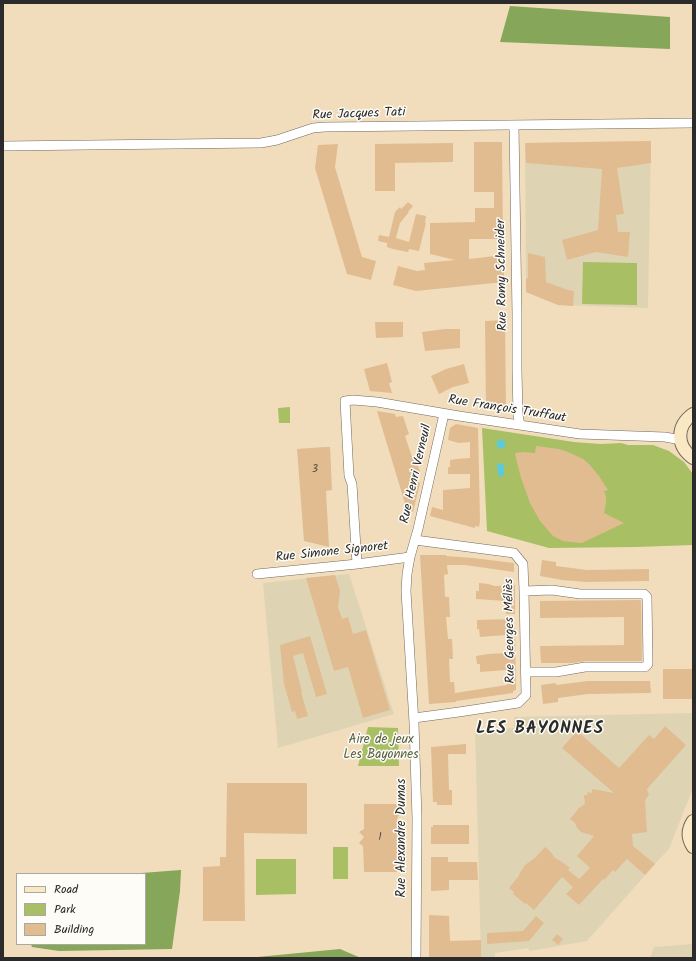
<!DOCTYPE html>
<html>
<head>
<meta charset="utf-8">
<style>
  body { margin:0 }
  #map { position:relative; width:696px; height:961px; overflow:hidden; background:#f1ddbc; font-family:Kalam,sans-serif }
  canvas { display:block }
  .frame { position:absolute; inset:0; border:4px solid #2b2b2b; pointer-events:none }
  .legend { position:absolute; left:16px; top:873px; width:130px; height:72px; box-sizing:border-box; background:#fdfcf7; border:1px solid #a9a8a5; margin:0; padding:5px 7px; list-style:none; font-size:12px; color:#2b2b2b }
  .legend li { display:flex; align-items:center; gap:8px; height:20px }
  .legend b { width:20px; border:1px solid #a9a8a5 }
</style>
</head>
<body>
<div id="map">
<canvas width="696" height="961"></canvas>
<div class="frame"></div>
<ul class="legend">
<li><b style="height:5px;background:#fae7c3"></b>Road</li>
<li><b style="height:11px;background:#a8bf64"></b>Park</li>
<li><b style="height:11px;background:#e1bc90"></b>Building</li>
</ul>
</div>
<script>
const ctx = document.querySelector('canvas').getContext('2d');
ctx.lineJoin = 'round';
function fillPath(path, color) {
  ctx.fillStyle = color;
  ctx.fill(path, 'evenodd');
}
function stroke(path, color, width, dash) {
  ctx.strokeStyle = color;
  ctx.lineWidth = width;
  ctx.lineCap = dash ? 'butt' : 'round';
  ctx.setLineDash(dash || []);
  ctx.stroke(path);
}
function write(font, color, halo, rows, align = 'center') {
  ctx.font = font + ' Kalam,sans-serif';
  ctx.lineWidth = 3;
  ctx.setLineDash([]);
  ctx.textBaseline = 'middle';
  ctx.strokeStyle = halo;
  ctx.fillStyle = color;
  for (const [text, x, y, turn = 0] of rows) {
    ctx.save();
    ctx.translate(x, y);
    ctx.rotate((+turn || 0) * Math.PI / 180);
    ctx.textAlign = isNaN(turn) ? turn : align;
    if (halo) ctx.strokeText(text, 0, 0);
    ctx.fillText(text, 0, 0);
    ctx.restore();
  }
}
fillPath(new Path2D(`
  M651,141L648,308L558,305L526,292L525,143Z
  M349,574L394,714L278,748L263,583Z
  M693,713V788L669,849L655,864L587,941L530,951L528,948L495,953V958H481L475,729L514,728V717Z
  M693,944V958H650L654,947Z`), '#ded4b4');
fillPath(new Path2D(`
  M583,262L637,263V305L582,304Z
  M290,407V423H279L278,408Z
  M482,428L574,442L601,444L621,443L628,445H653L669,451L684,462L693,474V545L636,547L549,548L487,531Z
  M368,727L398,728L399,766H358Z
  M333,847H348V879H333Z
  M256,859H296V894L256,895Z`), '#a8bf64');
fillPath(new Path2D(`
  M510,6L670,17V49L500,42Z
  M181,870L180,891L172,949L59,951L32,947L31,944H145V874H128Z
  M340,949L361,958H247Z`), '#86a65a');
fillPath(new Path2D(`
  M496.5 444a4.5 4.5 0 1 1 9 0a4.5 4.5 0 1 1-9 0Z
  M500,463L504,464V475L501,477L498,475L497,465Z`), '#5ec9d7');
fillPath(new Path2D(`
  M651,141V163L617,168L624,214L616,215L618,232H630L628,257L596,252L567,260L562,240L598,230L602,169L526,163L525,143Z
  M474,142H502L503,239H469V259L504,255V282L416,291L393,285L398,266L417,271L425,270L424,263L455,260L430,254V223L475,222V208H494V192H474Z
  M453,143V162L395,163V191H375V144Z
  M338,144L335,167L362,257L376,261L371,280L347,274L315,168L318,145Z
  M408,202L413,206L408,212H409L400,223L396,238L409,242L416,214L426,216L425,223H426L419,251L409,249L408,252L393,249L387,247V243L378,241L379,235L389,237L395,212L400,207L401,209Z
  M528,253L545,257L546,282L568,290L574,291L573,306L558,305L526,292V279L528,278Z
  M505,320L506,411L486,408L485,321Z
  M375,322H403V337L376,338Z
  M445,329H460V348L448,349L425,351L422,332Z
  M387,363L392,382L389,383L392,393L370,391L364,369Z
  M464,364L469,383L453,387L439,394L431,376L446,369Z
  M377,411L395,414L396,417L403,416L409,434L405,436L412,457L415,456L421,475L417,476L420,484L413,512L407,510Z
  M456,424L478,428L480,521L479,527L475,526V528L430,516L432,507L443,510V490L470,488V474H448V467H450V460L456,459L470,458V442L459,443L448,440L450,428Z
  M536,446L559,449L568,452L583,459L589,464L599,476L608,490L604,491L606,497V503L604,513L624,523L582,543L571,542L563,541L553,536L540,521L530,503L521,478L516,458L515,453L523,452L535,453Z
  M324,447H330L332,490L326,491L329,547L304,541L297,449Z
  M420,555H446V556L473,558L514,563V572L465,565H447L448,574L444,575L445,597H449L450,617H446L448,639H452L453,659H449L450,682H454L455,693L507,685L506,670L480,672V664H477L476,656L488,654L506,653V635L480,637L479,629H477V620L512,619V628H515L516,690L513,691V693L456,701V702L429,704Z
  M542,560L556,562V566L587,570L649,569V581L586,582L562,580L540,576Z
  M335,575L340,591L338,607L342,619L348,617L353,634L366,630L390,710L363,718L348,667L334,671L306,578Z
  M479,583L488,584L495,586L515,585V614H506L505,601L476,599V591H479Z
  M641,600L642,661H585L573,663H541L540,646L624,645V617L540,618V601Z
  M310,636L327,694L316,697L303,653L293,656L302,692H301L308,716L297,719L295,711L292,712L284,684L280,645Z
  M663,669H693V699H663Z
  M588,681H650L651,693L588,694L558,698V702L543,704L541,685L556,683V685Z
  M665,726L686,745L647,789L649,795L645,800L647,832L632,834L633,846L655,864L645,875L627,859L615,872L613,870L604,880L603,879L579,905L566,894L573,887L562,877L534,910L526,903L525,904L513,894L514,892L509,888L518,877L521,871L525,865L535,858L545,847L550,851L555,858L562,862L570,868L568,870L579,879L590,868L577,856L594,836L581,832L577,828L575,823L570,819L579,808L585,804L584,795H588L587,792L592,793V789L614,793L562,748L577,731L619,768L649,735L654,739Z
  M466,744V754H448L449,790H452V805H437V802H433L431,747Z
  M227,783H307V834L244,833L245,921H203V867L220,866V857H226Z
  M364,804H397L398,813L399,815L397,819V827L399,830L397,834V842L399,845L397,849V856L399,860L397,863V872H364L363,846L359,843L364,837L359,832L364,829Z
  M433,825H469V844H431V827H433Z
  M431,857H448V862H477L478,880H449V890L431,891Z
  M429,915L449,916L450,941L481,940V958H429Z
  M536,916L544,923L529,941L487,944V933L523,931Z
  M557,934L563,939L558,945L552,940Z`), '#e1bc90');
const street = new Path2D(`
  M514,125L517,315V370L518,415L520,425
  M3,146L261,143L277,140L313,128L325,127L693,123
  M357,564L352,484L349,476L345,401L353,400L377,402L459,416L580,434L665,437L681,440
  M257,574L357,564L410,557
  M524,591L552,590L580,594H644L647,597L648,664L645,667H585L556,672H525
  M414,718L459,712L518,703L526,695L524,591L523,564L514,553L415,540
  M416,958L417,819L414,723L406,591L407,574L410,557L418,529L444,414`);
const secondary = new Path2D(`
  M693,414C676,426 676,446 693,458
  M693,821C687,830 687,838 693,847`);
stroke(street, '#70695e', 10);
stroke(secondary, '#70695e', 14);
stroke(street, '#fff', 9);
stroke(secondary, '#fae7c3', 12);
write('11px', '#584f44', null, [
  ["3",315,470],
  ["1",380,838]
]);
write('13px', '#2b2b2b', '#fdfcf7', [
  ["Rue Jacques Tati",359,115,-2],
  ["Rue Romy Schneider",503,275,-91],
  ["Rue François Truffaut",507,410,9],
  ["Rue Henri Verneuil",417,474,-77],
  ["Rue Simone Signoret",332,553,-6],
  ["Rue Georges Méliès",511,631,-91],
  ["Rue Alexandre Dumas",403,838,-90]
]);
write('13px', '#575f3f', '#fdfcf7', [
  ["Aire de jeux",381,741],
  ["Les Bayonnes",381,756]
]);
ctx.letterSpacing = '1px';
write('bold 17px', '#2b2b2b', '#fdfcf7', [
  ["LES BAYONNES",540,730]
]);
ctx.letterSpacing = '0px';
</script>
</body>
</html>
